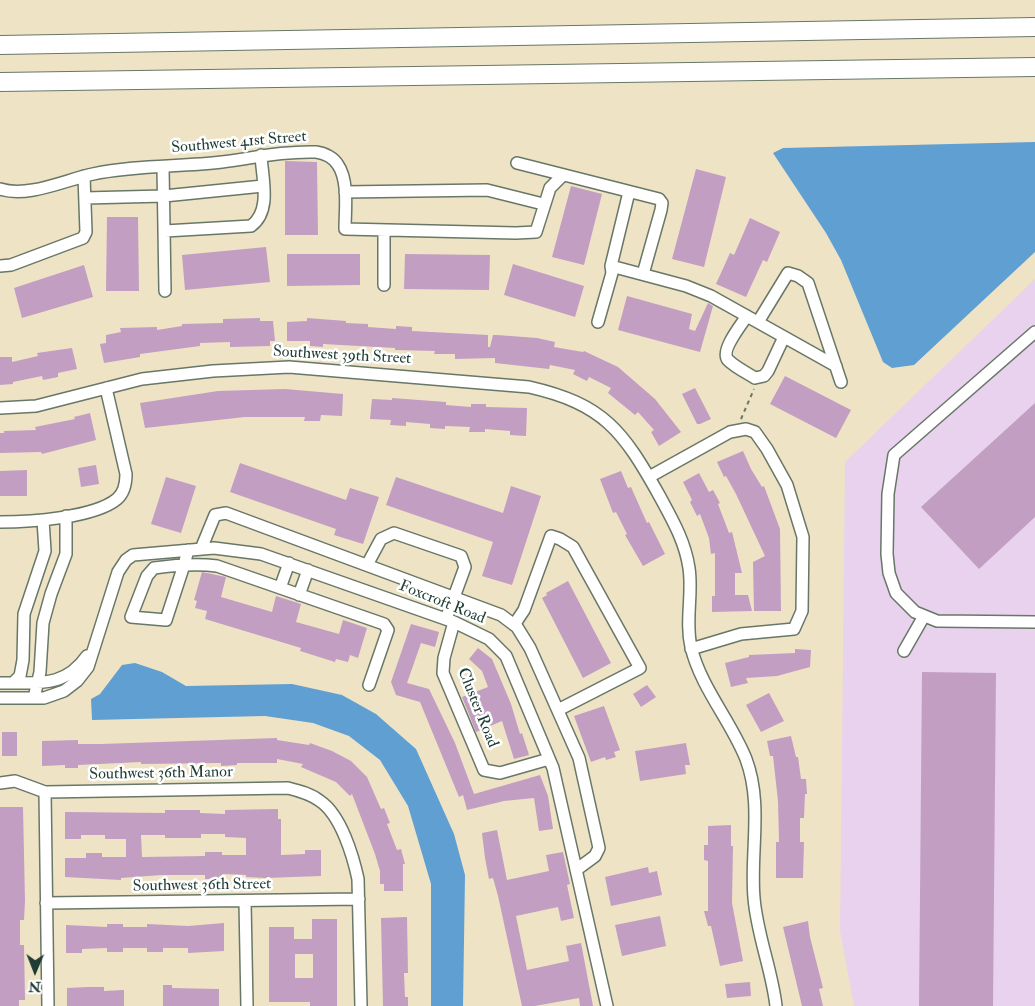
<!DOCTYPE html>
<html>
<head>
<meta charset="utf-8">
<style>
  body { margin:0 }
  #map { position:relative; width:1035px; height:1006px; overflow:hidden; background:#efe3c5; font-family:"IM FELL Double Pica",serif }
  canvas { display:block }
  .north { position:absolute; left:10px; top:946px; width:50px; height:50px; -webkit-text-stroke:4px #fff; paint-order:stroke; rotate:181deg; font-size:14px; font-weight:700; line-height:20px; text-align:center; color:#1f3d34 }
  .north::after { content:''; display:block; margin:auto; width:18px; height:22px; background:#1f3d34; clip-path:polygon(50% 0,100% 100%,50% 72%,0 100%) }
</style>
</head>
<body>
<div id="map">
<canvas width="1035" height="1006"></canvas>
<div class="north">N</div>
</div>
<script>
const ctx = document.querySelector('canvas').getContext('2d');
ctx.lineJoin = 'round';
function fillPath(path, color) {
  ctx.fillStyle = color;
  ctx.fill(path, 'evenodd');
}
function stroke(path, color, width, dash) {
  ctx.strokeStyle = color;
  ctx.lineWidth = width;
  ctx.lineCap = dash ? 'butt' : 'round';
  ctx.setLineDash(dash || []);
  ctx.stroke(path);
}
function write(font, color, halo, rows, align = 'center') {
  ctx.font = font + ' "IM FELL Double Pica",serif';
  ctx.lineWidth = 5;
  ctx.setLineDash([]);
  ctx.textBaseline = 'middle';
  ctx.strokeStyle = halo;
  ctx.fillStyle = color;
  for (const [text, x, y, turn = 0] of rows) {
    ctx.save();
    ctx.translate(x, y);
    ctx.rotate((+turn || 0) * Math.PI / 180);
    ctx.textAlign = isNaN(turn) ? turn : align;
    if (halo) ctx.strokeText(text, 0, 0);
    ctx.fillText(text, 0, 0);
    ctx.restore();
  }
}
fillPath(new Path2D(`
  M1035,279V1006H854L840,931L845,462Z`), '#e8d2ee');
fillPath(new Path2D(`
  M1035,142V252L914,365L892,368L883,362L841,260L826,233L773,153L783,148Z
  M135,663L162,672L186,686L292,684L342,695L376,714L416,749L454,834L465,875L463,1006H431V884L408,806L380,760L349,736L313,723L265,716L92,720L91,699L100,694L122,665Z`), '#609fd2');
fillPath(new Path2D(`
  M285,161L317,162L318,235H285Z
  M696,169L726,177L704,267L672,259Z
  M571,186L602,194L584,265L552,257Z
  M107,217H138L139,291H106Z
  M750,218L780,232L767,262L763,260L746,297L716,284L730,253L734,255Z
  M266,247L270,282L185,290L182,255Z
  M287,254H360V285L287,286Z
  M405,254L490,255L489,290L404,289Z
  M513,264L584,286L575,317L504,295Z
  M84,265L93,297L22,318L14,288Z
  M627,296L692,314L689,329L695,331L708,303L713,306L700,352L618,330Z
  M260,318V321H273L275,341H270V346L230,347V342L200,343V346L140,354V357L104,363L100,344L106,343V335L121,332L120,328L157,327V330L182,326V324L223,323V319Z
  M307,318L346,321V323L368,324V327L396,329V326L412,327V331L488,335V347H490L493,335H497L537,338L555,342L554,347L583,352L584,351L618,367L655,399L681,432L659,446L651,432L654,430L638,412L635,415L608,393L611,388L589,377L587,381L573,374L575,370L550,365L549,369L495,363V358L455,359V354H434L435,351L395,350V348L323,344V347L310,346V341H287V322L307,321Z
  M72,348L77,369L58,373V377L43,380L42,376L13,382V384L0,385V357H12V362L38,356L37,353Z
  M785,376L851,410L836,438L770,404Z
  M695,388L711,419L700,424H697L682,394Z
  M285,389L343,394L342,416L321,415L320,421H304L305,417H245L145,428L140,403L218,391Z
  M392,398L446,402V405L471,407V404H486V407L527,408L526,436L510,435V431L485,429V432H469L470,427L445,426V429L430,428V424L406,422V426L390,425L391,420L370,419L372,399L392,400Z
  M1035,403V517L979,569L921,507Z
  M90,413L96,440L42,454L41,452L0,453V433H4V431L36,430L35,427L75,419L74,417Z
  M743,451L751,469L762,487L764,486L780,529L781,611H754L753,562L765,556L736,494L726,476L724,477L717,462Z
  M240,463L346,500L350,488L379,497L363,544L334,535L336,529L230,492Z
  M96,465L99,484L81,487L78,468Z
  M27,470V496H0V471Z
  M621,471L628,488L631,487L647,523L649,522L665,554L643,566L625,535L627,534L616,512L613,513L600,479Z
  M699,473L709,492L713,490L720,503L718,504L729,533L732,532L742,573H735V595H748L752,611L712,612V596H715V553L711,554L709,538L700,514L697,516L690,502L692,500L683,482Z
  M166,477L196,486L181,533L151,524Z
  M396,477L503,513L511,486L541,496L512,585L482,576L493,542L386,505Z
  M202,572L226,577L221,597L272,612L276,596L301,604L296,622L339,634L343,620L367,628L358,658L350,655L348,662L336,659L335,662L300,651L301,648L205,619L207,611L195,608L197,601L194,600Z
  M568,581L611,663L583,678L542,598L547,595L546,593Z
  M411,624L439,632L435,647L421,643L407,683L429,689L455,743L474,794L540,775L548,796L553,829L539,831L534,798L504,801L467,810L463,795L459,797L420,702L396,695L391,682Z
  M478,648L492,659L511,704L520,734L522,733L529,755L514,759L502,721L476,732L462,697L488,687L482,671L469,659Z
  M795,649L811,650L810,667L777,676L746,678L748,683L731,687L725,663L749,657V655L795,653Z
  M922,672L996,673L993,1006H919Z
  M647,685L656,697L641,707L633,694Z
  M769,693L784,721L761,732L746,705Z
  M604,706L620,750L614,752L616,757L606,760L605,757L591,762L574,716Z
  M2,732H17V756H2Z
  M791,736L796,757H798L801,779H806L807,794H805L804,818H800V842H804L803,878H776V842H779L778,801L773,756H770L767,741Z
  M277,738V740L309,745L310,743L332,751L351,761L367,777L381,809L384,808L390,823L387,824L397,850L401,849L405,864H403V891H384V884H380V871L375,854L352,794L350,796L336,782L301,767L303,764L277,759V763H237V765L221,766V763L141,764V762L78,765V768H65V765L42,766V741L78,740V744H101Z
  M686,743L690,765H685L686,774L640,781L635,751Z
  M0,807H23L25,901L24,920H20V945H24L25,1000H19V1006H0Z
  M278,809V819H281V855L305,854V850H321V876L266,878L246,877V875L222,874V879H205V875H162L121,878V880L65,877V858H86V853H102V857H126V839H105V835H81V839H65V812L165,813V810H200V813L225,814V810ZM201,834H225V837L246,838V855H222V852H205V856L142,857L141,835H165V838H201Z
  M731,825V846H733L732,903L743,961L720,966L711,926H708L704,911H708V861L704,860V845H708V826Z
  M497,830L507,880L549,871L546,855L563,852L570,884L567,885L574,918L561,921L558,907L516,916L527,970L569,961L566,946L581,943L593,1006H580L579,998L535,1006H522L498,896L493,878L489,879L485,858L482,833Z
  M648,867L649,873L657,871L662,895L611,906L605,877Z
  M660,916L666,946L622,956L615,925Z
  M407,917L408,973H404L405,997H408V1006H383L381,918Z
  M312,919H337V1006H310V1002H269V927H294V939H312ZM295,954H313V978H295Z
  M808,921L810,937L823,988L819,989L823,1006H802L783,927Z
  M224,923V951L188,953V948H163V952H147V948H123V952H107V948L82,949V953H66V925L107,927V924H123V927H147V924L188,926Z
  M750,982L751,996L727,998L725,984Z
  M163,985H172V988L219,989V1006H163Z
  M88,987H104V991L124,990V1006H67V988Z`), '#c29ec3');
const minor = new Path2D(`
  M517,163L659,199L662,203L661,210L643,274
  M163,167L165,291
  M0,189C28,198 65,180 93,174C135,165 179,167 222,162C253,158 284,151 316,152C325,153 334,158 338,165C349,181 345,211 345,229L516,233L536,232L550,188L563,175
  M345,192L487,190L543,204
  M85,198L164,196L263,186
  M165,231L251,226C272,211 262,178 261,155
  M0,266L11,265L83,238L86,232L84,176
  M611,266L686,286L711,296L836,366
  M384,285V230
  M747,316C741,325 720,351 728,360C735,367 747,373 755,378L764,376L768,371L784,337
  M598,322L612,273L611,266L629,192
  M758,322L788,273L798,276L808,283L841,382
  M1035,332L894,455L888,494L887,554L889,573L896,593L915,612L937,621L1035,622
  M0,408L36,406L142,379L213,371L289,367L529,387C604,404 623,431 659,495C672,519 685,541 689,568C693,594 685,621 691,647C701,688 731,721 746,759C763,804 750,852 754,898C757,935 772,970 776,1006
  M649,477L730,432L746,429L755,432L767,449L787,485L803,537L802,611L794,629L741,634L691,649
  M0,522C29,522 94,518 117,499C124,493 126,483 126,474L106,388
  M201,549L215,515L226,513L501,615L517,627L530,648L579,758L599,848L595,856L576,870
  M188,550L184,565L166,620L131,617L147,576L154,568C175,565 196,563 217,566L384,624L388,630L369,685
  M367,565L381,539L394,533L461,556L465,567L446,619
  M280,588L289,563
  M299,595L308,570
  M454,622L444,658L443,673L484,770L500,773L549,759
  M514,625L524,610L551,536L560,539L573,547L640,668L558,710
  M904,651L924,616
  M14,682L20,676L23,660L24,614L45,551L43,520
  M0,683C36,682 64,689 87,656
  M0,698H44L64,691L77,681L88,667L118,572L126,560L133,555L214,548L261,554L454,622L489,639L506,656L553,768L607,1006
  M34,698L40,672L43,623L51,594L66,554V516
  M0,783L15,781L45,792L288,788C300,791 311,794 320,801C341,815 353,856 358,879L361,1006
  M45,792L48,1006
  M245,902L247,1006
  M46,903L359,899`);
const highway = new Path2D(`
  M0,45L1035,27
  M0,82L1035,67`);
stroke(minor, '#687767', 14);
stroke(highway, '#687767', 20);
stroke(new Path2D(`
  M741,419L754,389`), '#687767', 2, [4, 4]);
stroke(minor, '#fff', 11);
stroke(highway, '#fff', 18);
write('16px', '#1f3d34', '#fff', [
  ["Southwest 41st Street",239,143,-5],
  ["Southwest 39th Street",342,356,3],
  ["Foxcroft Road",442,603,22],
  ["Cluster Road",477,708,68],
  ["Southwest 36th Manor",161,774,-1],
  ["Southwest 36th Street",202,886,-1]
]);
</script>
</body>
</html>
